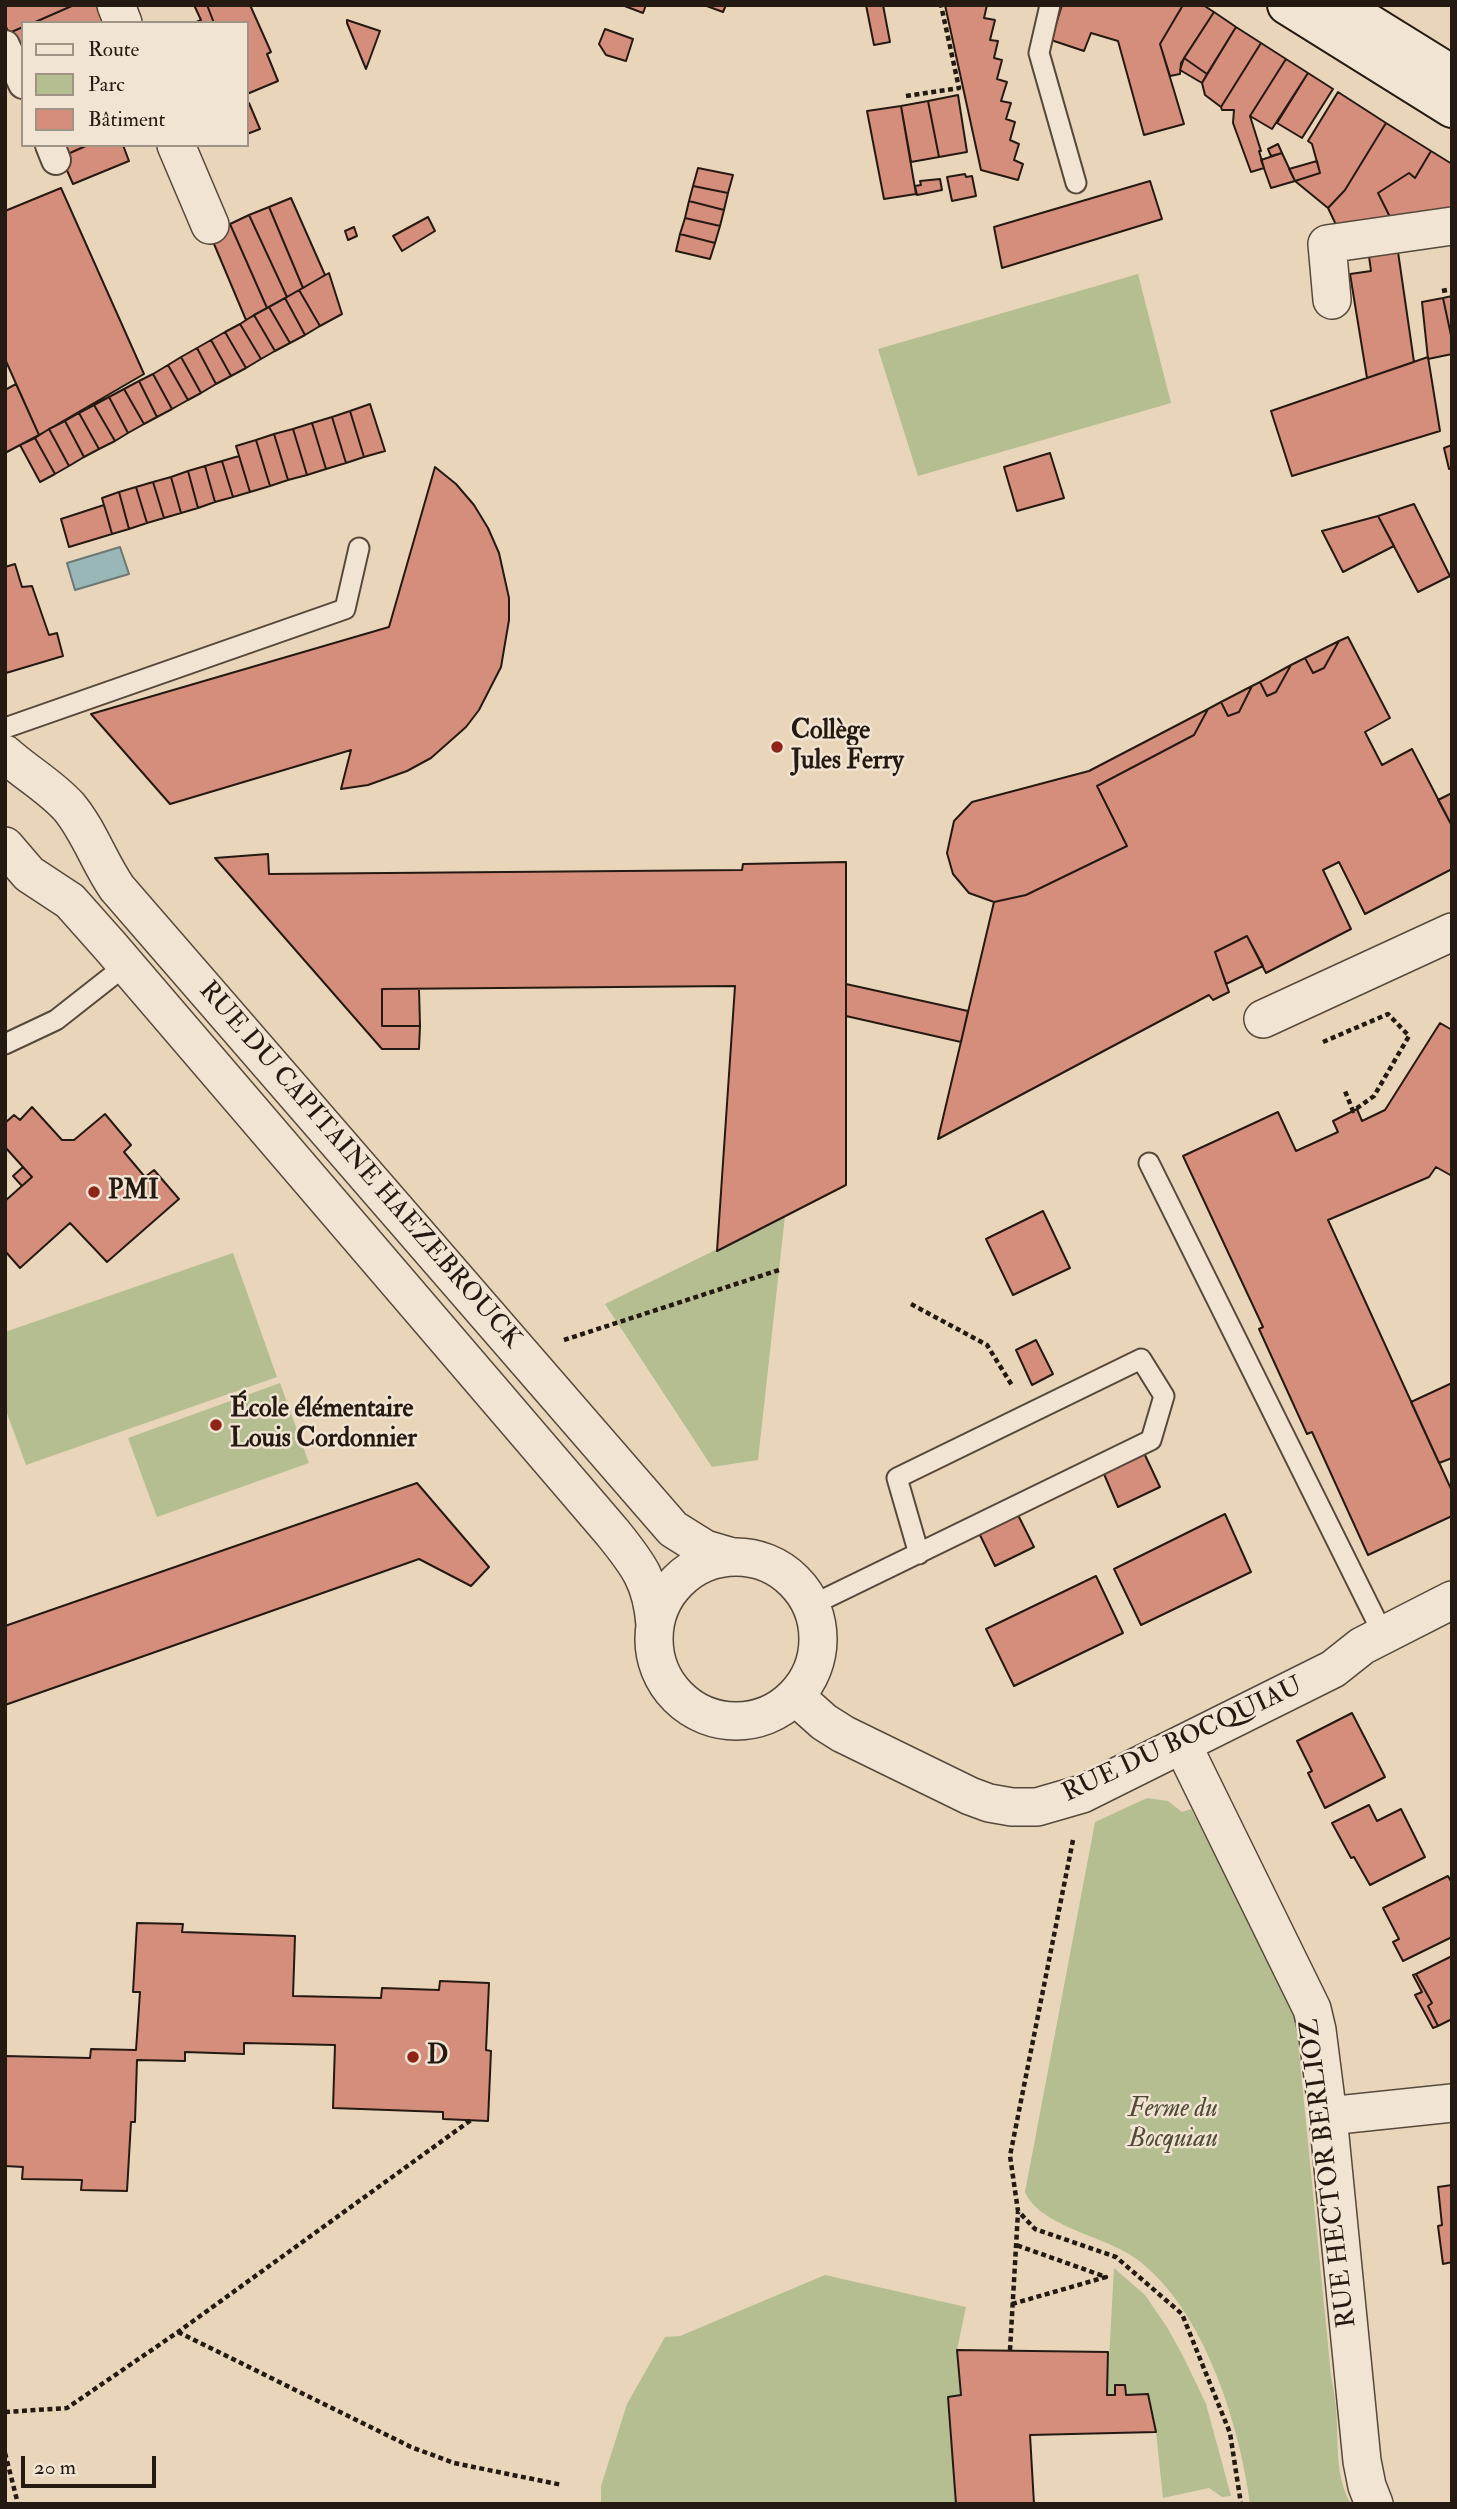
<!DOCTYPE html>
<html>
<head>
<meta charset="utf-8">
<style>
  body { margin:0 }
  #map { position:relative; width:1457px; height:2509px; overflow:hidden; background:#e9d6ba; font-family:"IM FELL Double Pica",serif }
  canvas { display:block }
  .frame { position:absolute; inset:0; border:7px solid #251a11; pointer-events:none }
  .legend { position:absolute; left:21px; top:21px; width:228px; height:126px; box-sizing:border-box; background:#f1e4d2; border:2px solid #9f9385; margin:0; padding:9px 12px; list-style:none; font-size:21px; color:#251a11 }
  .legend li { display:flex; align-items:center; gap:14px; height:35px }
  .legend b { width:35px; border:2px solid #9f9385 }
  .scale { position:absolute; left:21px; top:2456px; width:135px; height:32px; box-sizing:border-box; border:4px solid #251a11; border-top:0; padding-left:9px; font-size:21px; line-height:24px; white-space:nowrap; color:#251a11; -webkit-text-stroke:5px #f1e4d2; paint-order:stroke }
</style>
</head>
<body>
<div id="map">
<canvas width="1457" height="2509"></canvas>
<div class="frame"></div>
<ul class="legend">
<li><b style="height:9px;background:#f1e4d2"></b>Route</li>
<li><b style="height:19px;background:#b5be91"></b>Parc</li>
<li><b style="height:19px;background:#d68e7c"></b>Bâtiment</li>
</ul>
<div class="scale">20 m</div>
</div>
<script>
const ctx = document.querySelector('canvas').getContext('2d');
ctx.lineJoin = 'round';
function fillPath(path, color) {
  ctx.fillStyle = color;
  ctx.fill(path, 'evenodd');
}
function stroke(path, color, width, dash) {
  ctx.strokeStyle = color;
  ctx.lineWidth = width;
  ctx.lineCap = dash ? 'butt' : 'round';
  ctx.setLineDash(dash || []);
  ctx.stroke(path);
}
function write(font, color, halo, rows, align = 'center') {
  ctx.font = font + ' "IM FELL Double Pica",serif';
  ctx.lineWidth = 5;
  ctx.setLineDash([]);
  ctx.textBaseline = 'middle';
  ctx.strokeStyle = halo;
  ctx.fillStyle = color;
  for (const [text, x, y, turn = 0] of rows) {
    ctx.save();
    ctx.translate(x, y);
    ctx.rotate((+turn || 0) * Math.PI / 180);
    ctx.textAlign = isNaN(turn) ? turn : align;
    if (halo) ctx.strokeText(text, 0, 0);
    ctx.fillText(text, 0, 0);
    ctx.restore();
  }
}
fillPath(new Path2D(`
  M1138,274L1171,403L918,476L878,349Z
  M785,1216L758,1460L712,1467L605,1304Z
  M233,1253L277,1377L26,1465L5,1408V1332Z
  M280,1383L309,1463L157,1517L128,1438Z
  M1147,1798L1168,1801L1182,1812L1191,1809L1295,2011L1331,2375C1333,2386 1335,2397 1336,2408C1339,2439 1334,2476 1351,2504H1250C1240,2424 1201,2299 1129,2254C1100,2236 1038,2224 1025,2192L1095,1822Z
  M1114,2268L1145,2295L1167,2327L1184,2358L1206,2404L1231,2496L1222,2497L1209,2488L1163,2498L1156,2432L1148,2394L1126,2395L1125,2385H1115V2395H1107Z
  M825,2275L966,2307L957,2350L961,2395L956,2504H601V2486L627,2404L665,2337L680,2336Z`), '#b5be91');
const water = new Path2D(`
  M120,547L129,574L75,590L67,563Z`);
fillPath(water, '#99b7b6');
stroke(water, '#6b7874', 2);
const building = new Path2D(`
  M8,5H74L33,23H23V27L9,33L5,25V6Z
  M74,5H105L111,19L103,23H33Z
  M194,5H207L214,23H194L201,20Z
  M207,5H250L271,52L267,54L278,81L247,94V23H214Z
  M622,5H646L643,13Z
  M704,5H726L723,12Z
  M866,5H883L890,42L874,45Z
  M945,5H987L984,18L995,20L990,40L998,41L994,58L1002,60L997,79L1007,82L1001,101L1011,103L1006,119L1015,122L1010,140L1019,144L1014,160L1023,164L1018,180L981,170Z
  M1062,5H1183L1160,44L1184,124L1144,135L1118,41L1091,33L1084,51L1051,40Z
  M1183,5H1203L1214,12L1181,63L1180,74L1170,76L1160,44Z
  M1214,12L1236,27L1207,74L1184,58Z
  M347,20L380,31L366,69L347,23Z
  M23,27V57L9,33Z
  M1236,27L1261,43L1221,107L1205,95L1202,83Z
  M605,29L633,39L626,61L606,55L599,44Z
  M1261,43L1286,59L1250,116L1261,151H1259L1264,168L1251,172L1233,123L1234,110H1222L1221,107Z
  M1184,58L1207,74L1202,83L1180,70Z
  M1286,59L1308,73L1272,129L1250,116Z
  M1308,73L1333,89L1302,138L1277,123Z
  M1338,92L1386,123L1345,190L1328,208L1295,181L1320,173L1312,144L1308,141Z
  M958,95L967,152L939,157L928,101Z
  M928,101L939,157L911,162L901,106Z
  M249,103L260,129L247,134V104Z
  M901,106L916,194L884,199L867,111Z
  M1386,123L1431,151L1415,178L1409,173L1378,193L1391,219L1339,231L1328,208L1345,190Z
  M1278,144L1282,153L1271,156L1268,149Z
  M56,145H88L61,157Z
  M88,145H123L129,161L73,184L61,157Z
  M1431,151L1452,164V210L1391,219L1378,193L1409,173L1415,178Z
  M1282,153L1295,181L1271,188L1261,160Z
  M1317,161L1320,173L1295,181L1289,169Z
  M698,168L733,175L728,193L693,186Z
  M965,174L966,177L972,176L976,196L952,201L947,177Z
  M940,179L942,190L917,195L915,186L921,185L920,181Z
  M1150,181L1162,219L1002,268L994,227Z
  M693,186L728,193L724,210L689,201Z
  M61,188L144,374L39,435L5,359V211Z
  M291,198L325,275L303,288L269,207Z
  M689,201L724,210L720,226L685,218Z
  M269,207L303,288L287,297L249,215Z
  M249,215L287,297L267,308L230,224Z
  M428,217L435,231L402,251L393,236Z
  M685,218L720,226L715,243L680,234Z
  M230,224L267,308L246,320L209,232Z
  M354,227L357,236L348,240L345,231Z
  M680,234L715,243L710,259L676,251Z
  M1397,245L1414,362L1367,378L1350,274L1371,271L1368,249Z
  M329,273L342,314L320,326L299,290Z
  M299,290L320,326L305,335L285,298Z
  M1452,296V340L1443,298Z
  M285,298L305,335L290,343L269,307Z
  M1443,298L1452,340V354L1428,359L1422,302Z
  M269,307L290,343L275,351L254,315Z
  M254,315L275,351L261,359L240,324Z
  M240,324L261,359L246,368L225,332Z
  M225,332L246,368L231,376L211,340Z
  M211,340L231,376L216,384L197,348Z
  M197,348L216,384L201,393L181,357Z
  M181,357L201,393L188,400L168,365Z
  M1428,357L1440,431L1292,476L1271,411Z
  M168,365L188,400L172,409L153,374Z
  M153,374L172,409L157,417L139,381Z
  M139,381L157,417L144,424L124,389Z
  M16,384L39,435L5,453V390Z
  M124,389L144,424L128,433L109,397Z
  M109,397L128,433L115,441L94,405Z
  M370,404L385,451L364,457L350,411Z
  M94,405L115,441L99,449L79,413Z
  M350,411L364,457L346,463L332,417Z
  M79,413L99,449L84,457L65,421Z
  M332,417L346,463L326,469L312,423Z
  M65,421L84,457L69,466L49,429Z
  M312,423L326,469L307,475L293,429Z
  M49,429L69,466L55,474L35,438Z
  M293,429L307,475L288,480L274,434Z
  M274,434L288,480L270,486L256,440Z
  M35,438L55,474L40,482L20,445Z
  M256,440L270,486L250,492L236,446Z
  M1452,445V468L1449,469L1444,448Z
  M1050,453L1064,498L1017,511L1004,467Z
  M239,456L250,492L233,497L222,461Z
  M222,461L233,497L215,502L205,466Z
  M205,466L215,502L198,508L188,471Z
  M435,467L456,484L474,505L488,528L499,553L509,598V620L501,667L479,710L466,727L431,758L407,771L368,785L341,789L351,750L170,804L91,714L389,627Z
  M188,471L198,508L181,513L171,477Z
  M171,477L181,513L164,518L153,482Z
  M153,482L164,518L147,523L136,487Z
  M136,487L147,523L129,529L119,492Z
  M119,492L129,529L112,534L102,498Z
  M1414,504L1450,576L1418,592L1378,516Z
  M104,505L112,534L69,547L61,519Z
  M1378,516L1394,546L1343,572L1322,531Z
  M15,564L22,587L32,586L49,635L57,633L63,656L6,673L5,567Z
  M1348,637L1390,718L1365,732L1382,765L1412,749L1452,826V869L1365,914L1339,862L1323,870L1351,929L1266,973L1247,936L1215,952L1229,992L1213,1000L1209,995L938,1139L994,902L1026,895L1127,846L1097,786L1194,735L1208,709L1221,702L1228,716L1239,712L1252,686L1260,682L1267,696L1276,692L1291,665L1305,658L1313,673L1324,668L1339,641Z
  M1339,641L1324,668L1313,673L1305,658Z
  M1291,665L1276,692L1267,696L1260,682Z
  M1252,686L1239,712L1228,716L1221,702Z
  M1208,709L1194,735L1097,786L1127,846L1026,895L994,902L969,893L953,874L947,853L954,821L972,802L1089,771Z
  M1452,793V826L1438,800Z
  M268,854L269,874L742,870L743,864L846,862V1185L717,1251L735,986L382,989V1026H420L419,1049H382L215,858Z
  M1247,936L1263,966L1226,984L1215,952Z
  M846,984L968,1011L961,1042L846,1016Z
  M382,989H419L420,1026H382Z
  M1440,1023L1452,1030V1176L1436,1167L1429,1177L1328,1220L1452,1491V1516L1368,1555L1312,1432L1307,1434L1259,1329L1263,1327L1183,1156L1278,1112L1296,1151L1338,1132L1333,1121L1357,1109L1362,1121L1385,1110Z
  M32,1107L62,1140H74L105,1114L131,1145L124,1152L145,1177L154,1170L179,1199L107,1262L70,1223L20,1268L5,1251V1201L32,1177L5,1147V1123L14,1115L20,1120Z
  M23,1167L32,1177L22,1186L13,1176Z
  M1043,1211L1070,1268L1013,1295L986,1239Z
  M1036,1340L1053,1374L1032,1385L1016,1350Z
  M1452,1383V1458L1439,1463L1411,1402Z
  M1144,1453L1160,1487L1118,1507L1104,1474Z
  M417,1483L489,1567L471,1586L419,1559L5,1705V1626Z
  M1225,1514L1251,1572L1141,1625L1114,1569Z
  M1018,1515L1034,1547L995,1566L979,1533Z
  M1096,1576L1123,1633L1014,1686L986,1629Z
  M1352,1713L1385,1777L1325,1808L1308,1773L1312,1771L1297,1741Z
  M1369,1805L1377,1821L1401,1809L1425,1857L1370,1885L1354,1857L1351,1858L1332,1823Z
  M1448,1876L1452,1883V1937L1403,1961L1393,1942L1399,1939L1383,1908Z
  M137,1923L183,1924L182,1932L295,1936L293,1996L381,1998L382,1988L439,1990L440,1981L489,1983L486,2050L491,2051L488,2121L443,2119V2112L333,2108L335,2045L244,2043V2054L185,2052V2061L137,2060L135,2122H131L127,2191L81,2190L82,2180L22,2179L23,2167L5,2166V2056L90,2058L91,2049L136,2050L140,1992H133Z
  M1452,1956V2019L1438,2026L1428,2006L1432,2003L1416,1974Z
  M1416,1974L1432,2003L1428,2006L1438,2026L1433,2028L1415,1995L1422,1992L1413,1975Z
  M1452,2185V2262L1443,2264L1438,2226L1442,2225L1438,2187Z
  M957,2350L1108,2352L1107,2395H1115V2385H1125L1126,2395L1148,2394L1156,2432L1030,2435L1034,2504H956L948,2397L961,2395Z`);
fillPath(building, '#d68e7c');
stroke(building, '#251a11', 2);
const service = new Path2D(`
  M1050,5L1039,53L1076,183
  M5,728L345,609L359,548
  M5,1044L56,1020L126,965
  M1149,1163L1383,1634
  M812,1605L1151,1440L1164,1396L1141,1359L897,1478L919,1554`);
const pedestrian = new Path2D(`
  M5,45L23,84
  M50,145L56,160`);
const minor = new Path2D(`
  M116,5L123,23
  M176,145L210,225
  M1332,300L1327,244L1452,226
  M5,754C26,773 50,786 69,807C89,831 99,862 117,888L673,1529L705,1549L732,1557
  M5,846L29,874L70,901L110,946L612,1532C638,1564 652,1582 655,1625
  M1263,1019L1452,932
  M654 1639a82 82 0 1 1 164 0a82 82 0 1 1-164 0Z
  M796,1697L824,1722L843,1734L970,1796L989,1803L1012,1807H1037L1082,1794L1333,1669L1362,1646L1452,1600
  M1182,1744L1312,2009L1317,2030L1328,2116L1362,2461L1367,2486L1374,2504
  M1328,2116L1452,2103`);
const secondary = new Path2D(`
  M1287,5L1452,108
  M1339,5L1452,75`);
stroke(service, '#56493b', 23);
stroke(pedestrian, '#56493b', 32);
stroke(minor, '#56493b', 40);
stroke(secondary, '#251a11', 42);
stroke(new Path2D(`
  M906,96L959,88L941,5
  M1442,291L1452,289
  M1323,1042L1388,1014L1409,1036L1374,1096L1353,1111L1345,1091
  M911,1304L987,1345L1013,1387
  M564,1340L779,1270
  M1073,1840L1010,2156L1018,2211L1035,2229L1116,2257L1182,2314L1230,2433L1241,2504
  M1012,2304L1106,2277L1016,2245
  M178,2332L411,2447L454,2463L562,2485
  M1010,2350L1018,2212
  M5,2412L67,2408L178,2332L471,2120
  M5,2453L18,2504`), '#251a11', 4.5, [5, 3.5]);
stroke(service, '#f1e4d2', 19);
stroke(pedestrian, '#f1e4d2', 28);
stroke(minor, '#f1e4d2', 37);
stroke(secondary, '#f1e4d2', 38);
for (const [x, y, r, color] of [
  [777,747,7,"#8f2418"],
  [94,1192,7,"#8f2418"],
  [216,1425,7,"#8f2418"],
  [413,2057,7,"#8f2418"]
]) {
  const dot = new Path2D();
  dot.arc(x, y, r, 0, 2 * Math.PI);
  ctx.fillStyle = color;
  ctx.fill(dot);
  stroke(dot, '#f1e4d2', 2.5);
}
write('bold 26px', '#251a11', '#f1e4d2', [
  ["Collège",791,732],
  ["Jules Ferry",791,762],
  ["PMI",108,1192],
  ["École élémentaire",230,1410],
  ["Louis Cordonnier",230,1440],
  ["D",427,2057]
], 'left');
write('26px', '#251a11', '#f1e4d2', [
  ["RUE DU CAPITAINE HAEZEBROUCK",359,1166,49],
  ["RUE DU BOCQUIAU",1183,1741,-25],
  ["RUE HECTOR BERLIOZ",1330,2173,-97]
]);
write('italic 26px', '#504b37', '#f1e4d2', [
  ["Ferme du",1173,2110],
  ["Bocquiau",1173,2140]
]);
</script>
</body>
</html>
